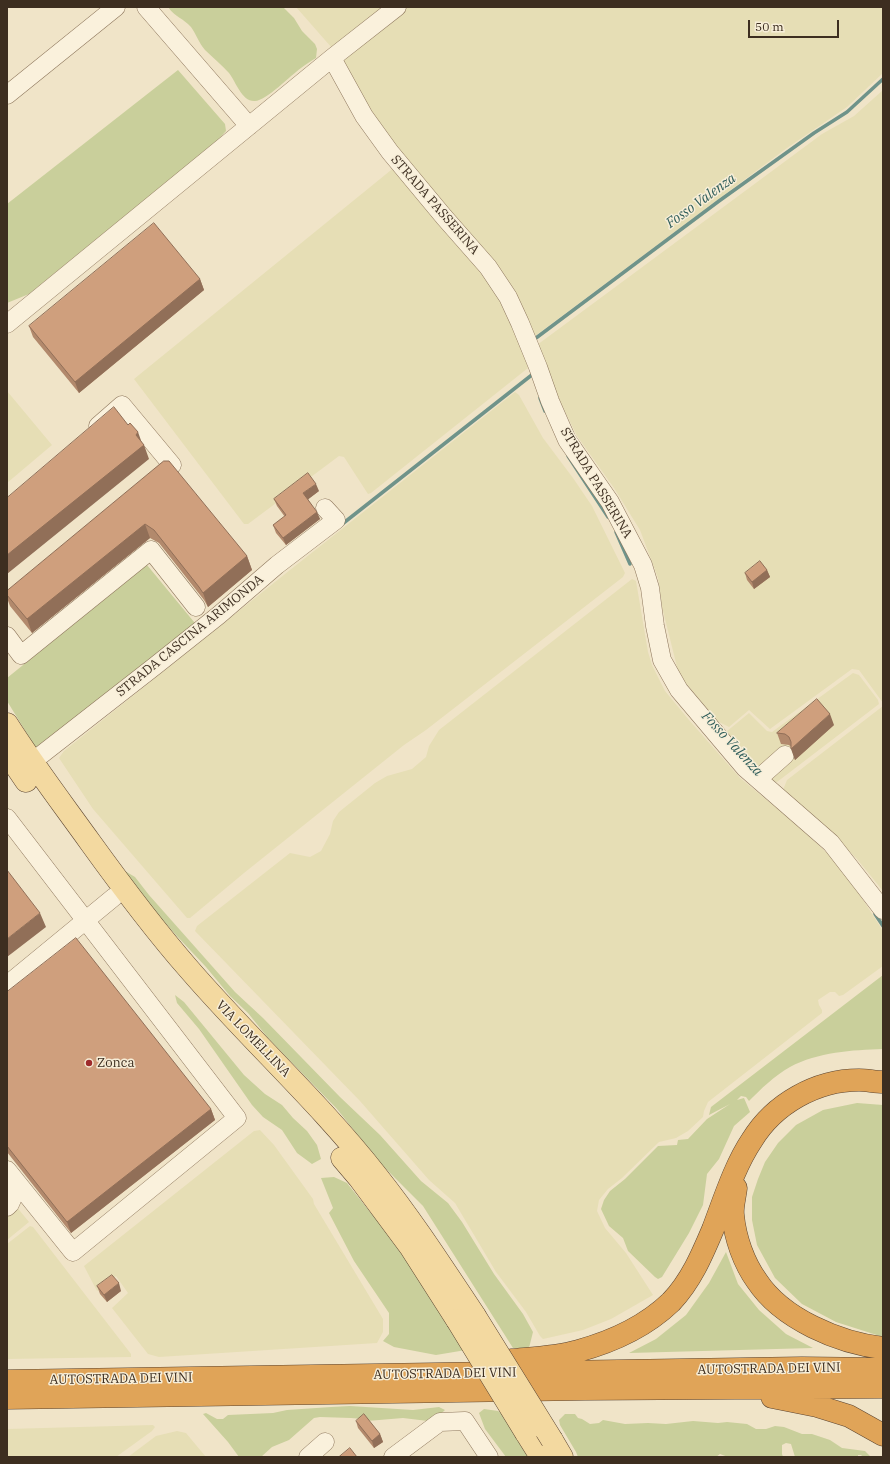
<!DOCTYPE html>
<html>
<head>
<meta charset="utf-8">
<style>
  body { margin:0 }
  #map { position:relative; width:890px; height:1464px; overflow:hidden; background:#f0e4c8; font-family:"IBM Plex Serif",serif }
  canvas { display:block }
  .frame { position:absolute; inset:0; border:8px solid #3d2e20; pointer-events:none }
  .scale { position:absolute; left:748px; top:20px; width:91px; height:18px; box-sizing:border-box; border:2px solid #3d2e20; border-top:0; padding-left:5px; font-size:12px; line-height:14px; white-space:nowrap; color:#3d2e20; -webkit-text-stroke:3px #f7eed8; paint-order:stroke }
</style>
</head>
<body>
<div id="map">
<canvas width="890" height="1464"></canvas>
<div class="frame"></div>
<div class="scale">50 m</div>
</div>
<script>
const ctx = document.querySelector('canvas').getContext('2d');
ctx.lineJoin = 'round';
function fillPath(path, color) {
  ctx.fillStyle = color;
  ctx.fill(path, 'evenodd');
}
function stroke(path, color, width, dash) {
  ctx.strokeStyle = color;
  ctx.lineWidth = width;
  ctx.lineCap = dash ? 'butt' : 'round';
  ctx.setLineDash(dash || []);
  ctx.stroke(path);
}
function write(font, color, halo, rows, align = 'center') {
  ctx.font = font + ' "IBM Plex Serif",serif';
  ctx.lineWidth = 3;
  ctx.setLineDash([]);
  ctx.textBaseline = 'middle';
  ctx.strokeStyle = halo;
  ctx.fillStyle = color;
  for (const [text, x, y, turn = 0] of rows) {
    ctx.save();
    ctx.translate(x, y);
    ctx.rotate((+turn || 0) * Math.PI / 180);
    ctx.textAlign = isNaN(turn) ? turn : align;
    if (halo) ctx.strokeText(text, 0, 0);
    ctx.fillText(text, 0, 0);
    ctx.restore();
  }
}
fillPath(new Path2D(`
  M296,7H390L332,48Z
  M404,7H883V73L847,107L787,148L531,339L394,150L341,64L342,55Z
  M883,90V703L859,670L852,669L770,729L749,710L729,727L717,721L679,675L662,607L658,578L640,530L614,488L577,436L552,385L537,345L822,134L854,116Z
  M396,166L503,299L523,346L528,368L371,493L368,494L344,457L339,456L248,524H244L134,379Z
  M7,391L52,445L7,483Z
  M515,392L519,395L543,438L573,478L592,506L625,573L623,577L426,730L404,745L244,873L190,918H187L93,809L59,758L64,751L290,570Z
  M632,579L636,581L648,652L652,665L665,691L689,720L740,778L796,824L829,855L858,892L883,931V966L843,995L839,996L835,992H830L818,1000L819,1005L822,1010V1013L708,1102L704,1111L703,1117L688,1131L676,1138L659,1142L622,1178L608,1189L599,1200L597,1211L605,1228L626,1253L653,1295L611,1319L583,1330L543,1339L540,1336L526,1312L496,1272L455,1203L429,1180L360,1101L195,931L197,926L290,853L310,857L321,851L330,834L333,821L339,812L375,783L387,776L412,769L426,757L429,746L439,730Z
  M853,673L859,675L878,700L879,704L777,782L767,781L726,738V732L749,713L767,731L772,732Z
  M883,706V891L857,859L819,821L783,790L787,780Z
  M260,1130L274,1145L313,1199L314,1204L383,1319V1332L377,1343L159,1357L148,1354L112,1308L128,1293L116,1276L97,1291L84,1266L254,1131Z
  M7,1195L29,1222L7,1240Z
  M30,1226L33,1227L131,1354V1357L7,1359V1244Z
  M153,1425L155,1427L152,1431L116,1457H7V1429Z
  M177,1431L186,1433L206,1457H128L156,1436Z`), '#e6deb5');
fillPath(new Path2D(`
  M168,7H283L294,18L302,31L315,44L317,49L316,58C311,61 306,64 301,68C291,75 266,101 255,101C242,102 236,82 229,73C222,65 213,58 205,50C199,43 196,34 191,27C183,18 176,18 168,7Z
  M178,70L225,124L226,131L217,141L29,294L7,303V204Z
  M147,565L199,628L37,750L7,701V678Z
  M125,871L135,877L149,895L235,992L263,1018L340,1097L380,1135L421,1181L448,1203L462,1222L494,1274L523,1314L533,1332L529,1348H513L423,1206L379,1162L337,1109L268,1038L248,1013L230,996L206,967L175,934L154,910Z
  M883,975V1049C852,1050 818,1052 790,1067C774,1076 761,1089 749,1101L746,1097L741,1096L737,1100L744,1098L750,1112L734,1126L719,1159L707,1174L703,1205L689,1233L662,1277L658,1279L655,1277L628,1251L623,1238L609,1226L601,1209L604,1200L610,1191L625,1179L658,1146L677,1145L678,1140L688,1139L707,1119L730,1104L709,1115L711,1107Z
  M175,995L184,1002L244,1075L265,1094L282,1105L293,1118L307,1131L317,1145L321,1159L312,1164L297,1153L282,1130L263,1117L252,1105L199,1029L177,1003Z
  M857,1103L883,1105V1337L836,1322L802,1304L775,1278L757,1245L752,1220V1197L758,1179L765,1162L778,1143L796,1125L823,1110Z
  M334,1177L347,1183L370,1212L406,1253L466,1350L436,1355L394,1347L383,1341L389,1334V1313L354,1261L329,1213L333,1208L321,1178Z
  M726,1252L738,1284L759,1310L786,1334L813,1348L629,1353L656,1339L686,1315L709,1283Z
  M350,1406L413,1410L439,1407L445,1410L433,1421H428L403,1418L367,1421L363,1419L351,1418L320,1417L314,1418L289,1440L272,1447L261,1457H239L228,1442L203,1414L206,1413L217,1419H223L228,1415L273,1413L287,1410L331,1407Z
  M484,1409L498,1411L502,1414L529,1457H506L485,1429L479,1413Z
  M565,1414H575L578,1418L582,1419L590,1424L599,1423L603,1420L625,1424L648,1423L666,1424L693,1421L718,1423L727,1422L747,1424L756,1429H766L775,1426L784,1427L802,1434H812L830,1440L842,1448L865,1451L871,1457H863L861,1455H858V1457H795L791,1444L786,1443L782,1445V1454L783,1457H728L720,1454L716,1457H578L576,1452L560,1425L559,1420Z`), '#c9cf9b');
stroke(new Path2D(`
  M532,341L719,201L814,133L847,112L883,79
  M540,398L545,411
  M568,456L608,517
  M341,525L533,374
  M616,532L630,564
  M875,914L883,926`), '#6f938a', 3.5);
const minor = new Path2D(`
  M146,7L249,126
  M332,58L364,116L390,152L444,217L488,267L508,297L520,323L538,367L550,401L567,440L610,502L643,565L650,588L655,626L662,660L679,690L745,768L831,843L883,910
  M7,95L116,7
  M7,324L332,58L397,7
  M98,426L122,405L172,465
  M7,636L21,655L151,550L196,607
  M32,762L155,666L219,615L277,565L336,520L325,508
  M758,779L785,755
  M7,818L237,1118L73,1252L7,1170
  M7,985L114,897
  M7,1186L14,1195L10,1204L7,1207
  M308,1457L325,1442
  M393,1457L440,1422L465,1421L489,1457`);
const major = new Path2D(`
  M7,724C33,765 62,803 90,842C121,885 153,928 188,968C249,1039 319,1102 377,1176C412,1220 443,1268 475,1316
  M7,753L26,781
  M342,1158L359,1178L411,1248L457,1320
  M526,1433L541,1457
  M552,1440L562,1457`);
const highway = new Path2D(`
  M736,1188C735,1197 732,1207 733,1215C735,1238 744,1263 757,1281C782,1319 839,1343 883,1348
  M512,1360C533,1358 557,1357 578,1351C611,1342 646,1326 671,1302C691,1281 702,1255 713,1229C724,1200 735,1165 752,1140C774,1104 816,1080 859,1080C867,1080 875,1082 883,1082
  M7,1381L802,1368L883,1369
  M772,1397L817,1406L849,1416L883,1435
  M7,1398L585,1389L883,1387`);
stroke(minor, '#8d765c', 19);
stroke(major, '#5b4430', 23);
stroke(highway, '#5b4430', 23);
stroke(minor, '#faf1dc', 18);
stroke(major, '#f3d9a0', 22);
stroke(highway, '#e0a458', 22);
const majorBridge = new Path2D(`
  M475,1316L552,1440
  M457,1320L526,1433`);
stroke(majorBridge, '#5b4430', 23, []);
stroke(majorBridge, '#f3d9a0', 22);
fillPath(new Path2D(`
  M200,279L204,290L79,393L33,337L29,326Z
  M164,461L247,556L252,570L208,607L204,600L159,543L150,538L32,633L10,606L7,598V591Z
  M319,491L308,499L320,519L286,545L276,533L273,525L285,517L277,506L274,499Z
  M767,570L770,577L754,589L747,580L745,573Z
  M834,725L795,760L791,747L789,745L781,744L777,733Z
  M7,992L211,1109L215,1120L71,1233L7,1152Z
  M97,1286L121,1291L107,1302L100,1294Z
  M356,1421L380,1434L383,1442L374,1448L358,1428Z`), '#b2896c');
fillPath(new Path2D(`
  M200,279L204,290L79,393L75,382Z
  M138,432L143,446L144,445L149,459L7,574V555Z
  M316,484L319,491L306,501L303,493Z
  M317,512L320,519L286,545L283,538Z
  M145,524L150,538L32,633L27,619Z
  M247,556L252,570L208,607L203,593Z
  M767,570L770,577L754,589L752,582Z
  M830,714L834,725L795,760L791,749Z
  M40,913L46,927L7,957V939Z
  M211,1109L215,1120L71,1233L67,1222Z
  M119,1283L121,1291L107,1302L104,1295Z
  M380,1434L383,1442L374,1448L372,1441Z`), '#916f58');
const building = new Path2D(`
  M154,223L200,279L75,382L29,326Z
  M114,407L128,425L130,423L138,432L136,435L144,445L7,555V498Z
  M164,461H169L247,556L203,593L199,587L154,530L145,524L27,619L7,595V591Z
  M308,473L316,484L303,493L317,512L283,538L273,525L286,515L274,499Z
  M760,561L767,570L752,582L745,573Z
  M817,699L830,714L791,749V742L789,737L785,734L777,733Z
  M7,870L40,913L7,939Z
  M76,938L211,1109L67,1222L7,1146V992Z
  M112,1275L119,1283L104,1295L97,1286Z
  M364,1414L380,1434L372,1441L356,1421Z
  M350,1448L357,1457H339Z`);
fillPath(building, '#cf9f7d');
stroke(building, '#916f58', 1);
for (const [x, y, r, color] of [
  [89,1063,4,"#9e2a2b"]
]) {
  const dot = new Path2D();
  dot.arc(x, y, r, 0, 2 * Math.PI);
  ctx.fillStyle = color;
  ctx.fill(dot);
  stroke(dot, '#f7eed8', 1.5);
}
write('13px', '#3d2e20', '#f7eed8', [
  ["STRADA PASSERINA",435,205,49],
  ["STRADA PASSERINA",596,483,59],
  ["STRADA CASCINA ARIMONDA",190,636,-39],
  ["VIA LOMELLINA",253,1039,46],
  ["AUTOSTRADA DEI VINI",769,1369,-1],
  ["AUTOSTRADA DEI VINI",445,1374,-1],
  ["AUTOSTRADA DEI VINI",121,1379,-1]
]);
write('13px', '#3d2e20', '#f7eed8', [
  ["Zonca",97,1063]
], 'left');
write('italic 14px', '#2f5d5a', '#f7eed8', [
  ["Fosso Valenza",701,201,-36],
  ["Fosso Valenza",732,744,47]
]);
</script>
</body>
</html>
